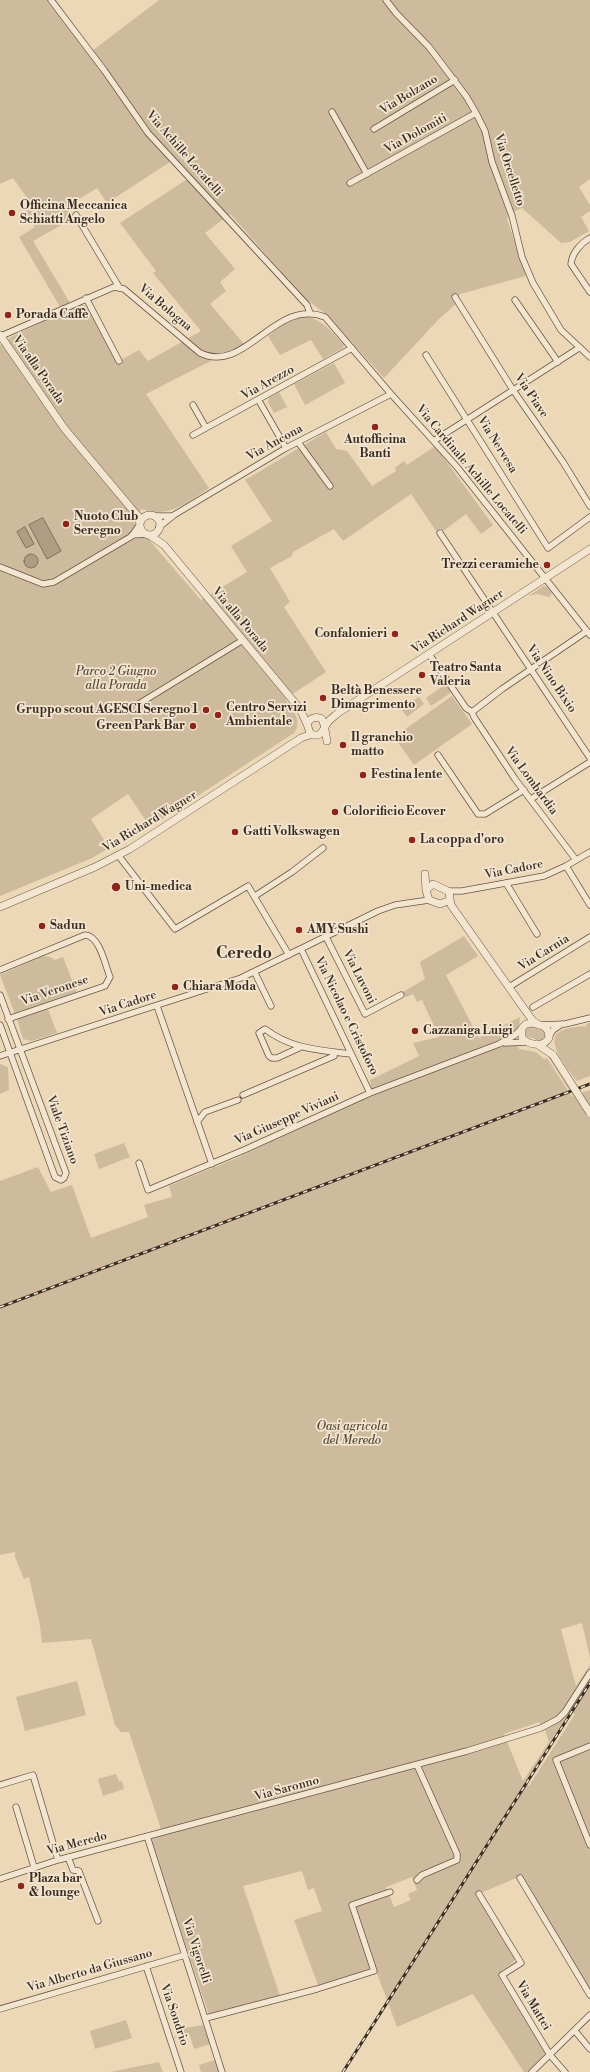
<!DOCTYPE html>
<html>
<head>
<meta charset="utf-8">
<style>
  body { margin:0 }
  canvas { display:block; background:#ecd7b6 }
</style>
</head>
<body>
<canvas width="590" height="2072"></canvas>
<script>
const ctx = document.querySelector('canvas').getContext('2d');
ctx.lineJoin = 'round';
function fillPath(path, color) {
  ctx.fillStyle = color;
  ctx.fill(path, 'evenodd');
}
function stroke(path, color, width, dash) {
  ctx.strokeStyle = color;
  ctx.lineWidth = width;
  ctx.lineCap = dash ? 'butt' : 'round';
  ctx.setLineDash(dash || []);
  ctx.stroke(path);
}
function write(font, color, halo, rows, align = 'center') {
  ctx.font = font + ' "Libre Bodoni",serif';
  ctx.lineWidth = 3.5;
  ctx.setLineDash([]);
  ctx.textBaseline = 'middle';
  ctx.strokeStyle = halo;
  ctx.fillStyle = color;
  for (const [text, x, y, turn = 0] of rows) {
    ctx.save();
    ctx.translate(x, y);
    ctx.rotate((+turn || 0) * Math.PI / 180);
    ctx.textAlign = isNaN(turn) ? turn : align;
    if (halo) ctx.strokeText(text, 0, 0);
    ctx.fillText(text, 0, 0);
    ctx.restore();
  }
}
fillPath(new Path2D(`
  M0,0H56L92,51L159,0H590V179L579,187L590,205V211L581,217L589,231L570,242L561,243L522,208L509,214L507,219L526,276L460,294L456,304L438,320L384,378L327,315L306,299L230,214L205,233L235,269L220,282L226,291L210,304L244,344L146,394L209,488C188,502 168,519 142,509L131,519L201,600L247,572L231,546L272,521L245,480L326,432L336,449L347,451L372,486L396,471L395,468L404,461L407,465L435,446L493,525L481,534L466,514L443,531L441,528L436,531L411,494L343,541L334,529L293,552L292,556L270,568L290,602L284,607L326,672L285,699C293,710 303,721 294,733L150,827L128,794L91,819L109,848L92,858L0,896V345L13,336L63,312L19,237L35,227L24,210L32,205L13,178L0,184ZM176,158L192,176L120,223L156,271L153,273L201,331L148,361L139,350L117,362L86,306L81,304L73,308L33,241L74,218L67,207L97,188L107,203Z
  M302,316C322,318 332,332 344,345L343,348L323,359L311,340L280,355L268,336C278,328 289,318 302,316Z
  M334,363L345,383L305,405L294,384Z
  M279,392L287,407L274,413L268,402L269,398Z
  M543,586L547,587L552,593L549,597L537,594L529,596Z
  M446,684L452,692L431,706L426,698Z
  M452,696L472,724L414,765L394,737Z
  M419,697L424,704L407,717L401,709Z
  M464,936L478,956L446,975L479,1038L520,1017L519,1026L512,1034L519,1049L536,1052L544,1059L547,1058L572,1097L573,1096L545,1052L550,1057L575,1095L590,1090V1658L582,1623L561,1629L576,1686L590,1665V1993L521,1876L476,1895L515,1959L513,1963L501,1971L500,1979L546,2054L528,2072H524L473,1994L397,2027L375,1968L370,1967L369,1970L321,1986L318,1985L294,1920L322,1911L314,1888L308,1890L302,1871L243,1886L280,1996L209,2015L151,1842L153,1837L162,1835L160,1826L129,1732H121L115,1725L91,1639L42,1643L40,1625L29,1577L24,1579L15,1557V1552L0,1555V1181L38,1167L51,1192L72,1185L91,1238L148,1217L144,1205L172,1197L169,1186L232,1160L372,1095L370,1080L419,1056L413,1043L439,1037L422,1000L417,1002L413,994L406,997L403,992L425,979L420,962ZM570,1711L575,1714L529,1786L525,1782ZM559,1715L558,1722L545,1730L549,1742L523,1781L504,1734L539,1722L541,1725ZM412,1877L417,1890L408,1894L411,1900L394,1907L386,1887Z
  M43,956L50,957L55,960L63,957L77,993L15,1014L0,975Z
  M48,1009L57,1033L31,1041L23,1039L17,1019Z
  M588,1023H590V1076L577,1081C570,1072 544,1041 559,1032C565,1028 576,1027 583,1026L585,1027Z
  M531,1027L544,1031L545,1035L544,1039L540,1041L526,1036V1029Z
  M0,1064L8,1067L9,1090L0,1094Z
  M124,1143L130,1157L99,1169L94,1154Z
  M77,1681L86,1715L25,1731L16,1697Z
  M116,1774L119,1781H122L124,1789L103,1796L98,1779Z
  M126,2020L132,2038L95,2049L90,2031Z
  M203,2025L210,2044L194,2049L189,2033L173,2039L184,2028Z
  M215,2060L220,2072H201L199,2065Z
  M159,2062L163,2072H111Z`), '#ceba9d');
const water = new Path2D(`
  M43,518L61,551L47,559L29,525Z
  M25,527L34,544L26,548L17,532Z
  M24 561a7 7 0 1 1 14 0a7 7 0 1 1-14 0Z`);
fillPath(water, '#af9d83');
stroke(water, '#80705c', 1);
const minor = new Path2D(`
  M51,0L104,70L148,133L307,305L310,313
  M386,0L396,13L429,47L466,96L476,113L485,131L492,162L512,216L522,257L533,283L561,330L590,357
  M332,112L367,174
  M374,129L455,80
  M350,183L476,113
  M76,215L119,287
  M590,238C581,243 572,253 571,264L590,292
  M455,297L513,390L563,462L590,506
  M86,298L119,361
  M515,300L558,362
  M1,336L114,287L124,289L200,353C246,375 275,297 325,317L391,394L457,467L590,635
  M426,355L548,548L590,517
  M259,401L286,448
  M193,405L206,428
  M193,435L352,348
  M435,440L579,348
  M298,442L330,486
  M155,516H171
  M159,527L174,515L286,448L391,394
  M440,533L590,758
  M132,535L146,534
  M0,567L43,584L54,582L132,536L140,524
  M429,654L466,708L472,712
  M137,705L243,640
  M472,712L474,717L515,779L576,860
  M472,712L502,689L587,631
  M438,755L478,814H485L524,790
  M531,799L590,762
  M118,855L175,929L248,886L289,955
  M566,866L590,905
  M506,883L537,934
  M448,891H462L544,876L566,866L590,852
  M255,896L292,872L323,848
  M326,937L365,1014L401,995
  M301,949L370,1093
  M0,970L85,935C100,936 105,965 110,977L105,986L8,1019
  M255,973L271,1006
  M509,987L590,937
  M0,995L66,1173L64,1178L61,1180L55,1177L0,1025
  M157,1006L212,1164
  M533,1007L590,974
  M542,1025L565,1024L590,1018
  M549,1037L553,1030L562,1024
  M505,1043L528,1042
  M301,1047L277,1058H272L269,1056L259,1033L265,1029C291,1049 319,1050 351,1054
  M0,1056L241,978L378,911L395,905L429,900
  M243,1095L334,1056
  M197,1122L205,1112L238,1100
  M139,1163L148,1190L244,1150L370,1093L499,1044L515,1035L522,1028
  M590,1746L556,1760L590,1845
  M0,1785L33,1775L58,1860
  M16,1807L34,1867
  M147,1836L222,2072
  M68,1857L73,1870L79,1871L80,1874L98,1921
  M520,1878L590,1995
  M0,1879L58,1860L467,1751L541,1728L558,1719L565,1712L590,1673
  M417,1880L422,1875L457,1860V1854L417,1765
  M479,1894L521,1963L502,1975L550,2055L565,2072
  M146,1966L181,2072
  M0,2009L185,1955
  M206,2018L317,1989L374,1971L352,1905L390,1892
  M575,2031L590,2049
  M532,2072L590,2015`);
const tertiary = new Path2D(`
  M0,335L64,428L131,508L138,516L140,524
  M140 525a10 10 0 1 1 20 0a10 10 0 1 1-20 0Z
  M149,535L164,545L300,709L307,724
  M325,727L322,719C316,716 310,718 307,724L310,733C321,740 323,729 328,722C331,718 335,716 338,713L590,549
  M325,730L327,741
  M425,874L426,890
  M433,884L448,891L450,896L448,901L440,904L429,900L426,890Z
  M450,899L451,905L520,1003L533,1021L539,1025
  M0,907L95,867L130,849L301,738L312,734
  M532,1023L544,1026L548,1031L549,1038C543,1048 529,1045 522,1038V1028L526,1024Z
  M537,1044L553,1055`);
stroke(minor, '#665746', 7);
stroke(tertiary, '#665746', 8);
stroke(minor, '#f3e5d0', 5.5);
stroke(tertiary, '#f3e5d0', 7);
const rail = new Path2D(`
  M0,1307L590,1084
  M343,2072L590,1683`);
stroke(rail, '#392c21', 3);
stroke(rail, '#f3e5d0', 1.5, [4.5]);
const tertiaryBridge = new Path2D(`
  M553,1055L590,1113`);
stroke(tertiaryBridge, '#665746', 8, []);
stroke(tertiaryBridge, '#f3e5d0', 7);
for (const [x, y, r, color] of [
  [12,213,4,"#8f2418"],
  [8,315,4,"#8f2418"],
  [375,427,4,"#8f2418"],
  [66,524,4,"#8f2418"],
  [547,565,4,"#8f2418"],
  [395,634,4,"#8f2418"],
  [422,675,4,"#8f2418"],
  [323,698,4,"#8f2418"],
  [206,710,4,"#8f2418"],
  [218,715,4,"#8f2418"],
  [193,726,4,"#8f2418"],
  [343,745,4,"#8f2418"],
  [363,775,4,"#8f2418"],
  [335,812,4,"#8f2418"],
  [235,832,4,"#8f2418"],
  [412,840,4,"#8f2418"],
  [116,887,5,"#8f2418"],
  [42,926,4,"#8f2418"],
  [299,930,4,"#8f2418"],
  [175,987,4,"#8f2418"],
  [415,1031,4,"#8f2418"],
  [21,1886,4,"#8f2418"]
]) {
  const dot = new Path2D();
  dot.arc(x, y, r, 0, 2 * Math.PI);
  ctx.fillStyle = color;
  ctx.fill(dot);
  stroke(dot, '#f3e5d0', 1.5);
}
write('12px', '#392c21', '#f3e5d0', [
  ["Via Bolzano",409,95,-31],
  ["Via Dolomiti",416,134,-29],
  ["Via Achille Locatelli",184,154,49],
  ["Via Orcelletto",509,170,72],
  ["Via Bologna",165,308,40],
  ["Via alla Porada",38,370,55],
  ["Via Arezzo",268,383,-29],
  ["Via Piave",531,396,56],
  ["Via Ancona",275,443,-29],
  ["Via Nervesa",497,445,58],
  ["Via Cardinale Achille Locatelli",471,470,50],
  ["Via alla Porada",240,620,50],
  ["Via Richard Wagner",458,622,-33],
  ["Via Nino Bixio",551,679,56],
  ["Via Lombardia",531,781,54],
  ["Via Richard Wagner",150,822,-31],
  ["Via Cadore",514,870,-11],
  ["Via Carnia",544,953,-32],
  ["Via Luvoni",359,977,63],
  ["Via Veronese",55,991,-19],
  ["Via Cadore",128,1004,-18],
  ["Via Nicolao e Cristoforo",346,1016,64],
  ["Via Giuseppe Viviani",287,1119,-24],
  ["Viale Tiziano",62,1130,70],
  ["Via Saronno",287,1789,-15],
  ["Via Meredo",77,1844,-15],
  ["Via Vigorelli",196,1951,72],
  ["Via Alberto da Giussano",90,1971,-16],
  ["Via Mattei",533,2006,59],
  ["Via Sondrio",174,2015,71]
]);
write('bold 12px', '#392c21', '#f3e5d0', [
  ["Officina Meccanica",20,206],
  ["Schiatti Angelo",20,220],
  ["Porada Caffè",16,315],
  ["Autofficina",375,440,"center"],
  ["Banti",375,454,"center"],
  ["Nuoto Club",74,517],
  ["Seregno",74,531],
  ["Trezzi ceramiche",539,565,"right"],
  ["Confalonieri",387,634,"right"],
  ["Teatro Santa",430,668],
  ["Valeria",430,682],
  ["Beltà Benessere",331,691],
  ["Dimagrimento",331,705],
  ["Centro Servizi",226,708],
  ["Ambientale",226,722],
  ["Gruppo scout AGESCI Seregno 1",198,710,"right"],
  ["Green Park Bar",185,726,"right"],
  ["Il granchio",351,738],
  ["matto",351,752],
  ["Festina lente",371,775],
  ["Colorificio Ecover",343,812],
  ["Gatti Volkswagen",243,832],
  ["La coppa d'oro",420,840],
  ["Uni-medica",125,887],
  ["Sadun",50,926],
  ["AMY Sushi",307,930],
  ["Chiara Moda",183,987],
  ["Cazzaniga Luigi",423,1031],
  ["Plaza bar",29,1879],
  ["& lounge",29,1893]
], 'left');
write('italic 12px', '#57483a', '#f3e5d0', [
  ["Parco 2 Giugno",116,672],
  ["alla Porada",116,686],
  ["Oasi agricola",352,1427],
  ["del Meredo",352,1441]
]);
write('bold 16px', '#392c21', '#f3e5d0', [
  ["Ceredo",244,954]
]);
</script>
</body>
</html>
